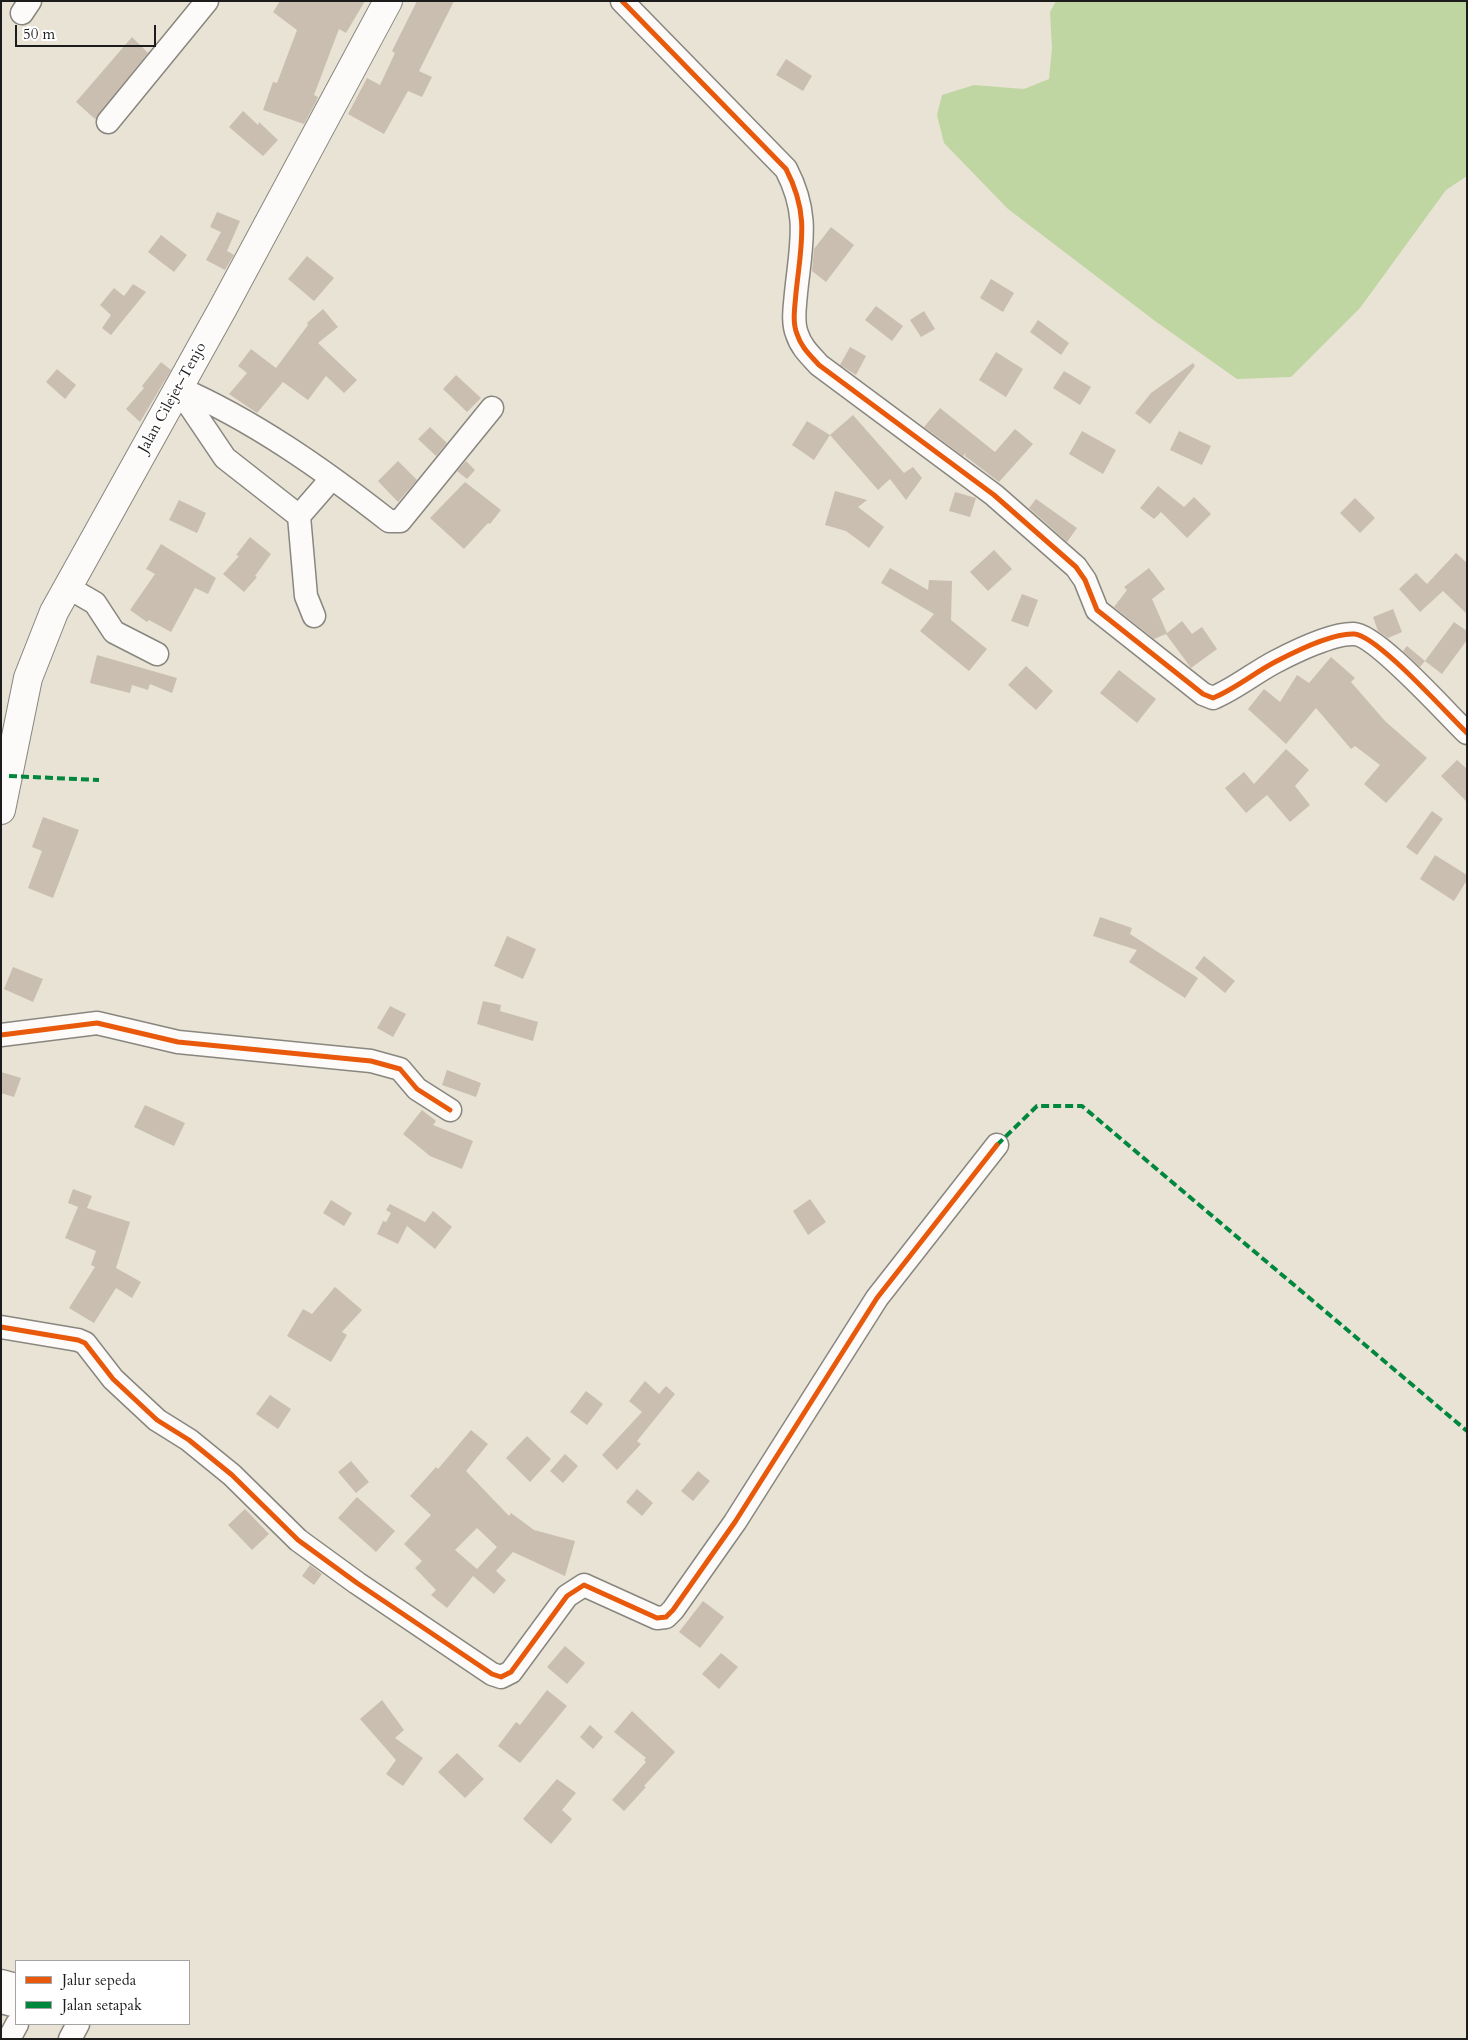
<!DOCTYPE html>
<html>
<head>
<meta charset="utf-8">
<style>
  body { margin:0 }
  #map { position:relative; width:1468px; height:2040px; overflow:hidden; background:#e8e3d4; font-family:Cardo,serif }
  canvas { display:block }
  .frame { position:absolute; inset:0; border:2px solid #1c1c1c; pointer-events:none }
  .legend { position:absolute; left:15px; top:1960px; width:175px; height:65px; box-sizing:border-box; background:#fff; border:1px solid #a4a4a4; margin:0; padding:6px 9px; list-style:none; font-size:15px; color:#1c1c1c }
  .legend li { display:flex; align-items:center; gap:10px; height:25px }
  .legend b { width:25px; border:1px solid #a4a4a4 }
  .scale { position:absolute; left:15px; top:25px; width:141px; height:22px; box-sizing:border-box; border:2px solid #1c1c1c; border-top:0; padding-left:6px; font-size:15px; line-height:18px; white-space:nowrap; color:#1c1c1c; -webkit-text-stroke:4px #fff; paint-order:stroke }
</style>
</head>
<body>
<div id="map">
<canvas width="1468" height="2040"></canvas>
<div class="frame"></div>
<ul class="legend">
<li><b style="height:6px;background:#e8590c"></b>Jalur sepeda</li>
<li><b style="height:6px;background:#00873e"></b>Jalan setapak</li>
</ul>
<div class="scale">50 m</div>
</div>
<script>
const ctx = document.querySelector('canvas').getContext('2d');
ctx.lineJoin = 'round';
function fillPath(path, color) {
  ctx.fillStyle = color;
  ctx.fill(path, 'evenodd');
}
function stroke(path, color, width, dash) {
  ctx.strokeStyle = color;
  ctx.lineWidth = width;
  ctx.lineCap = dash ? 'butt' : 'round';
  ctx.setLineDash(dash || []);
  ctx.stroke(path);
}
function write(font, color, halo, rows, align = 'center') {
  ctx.font = font + ' Cardo,serif';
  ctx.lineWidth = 4;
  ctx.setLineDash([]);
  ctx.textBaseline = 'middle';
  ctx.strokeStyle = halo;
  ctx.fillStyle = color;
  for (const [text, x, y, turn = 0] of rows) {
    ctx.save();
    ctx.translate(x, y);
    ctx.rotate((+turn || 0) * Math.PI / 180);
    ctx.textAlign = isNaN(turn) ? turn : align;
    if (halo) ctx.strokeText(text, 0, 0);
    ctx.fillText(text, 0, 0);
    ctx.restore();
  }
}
fillPath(new Path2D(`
  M1056,1H1467V176L1446,190L1360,308L1291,377L1237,379L1155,321L1008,209L944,143L937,115L942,95L974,85L1024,89L1049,79L1052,48L1050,12Z`), '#c0d6a2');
fillPath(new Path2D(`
  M280,1H365L346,33L339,29L314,95L318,97L316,102L304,124L263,110L273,82L277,83L297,30L273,12Z
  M417,1H454L419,71L432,77L422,97L408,91L384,134L348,114L367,78L380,85L395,53L392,51Z
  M132,37L148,53L95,119L76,102Z
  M786,59L812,76L803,91L776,75Z
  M243,111L258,125L259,122L278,140L263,156L229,127Z
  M217,212L240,221L227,251L234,255L225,270L206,260L221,232L210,227Z
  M831,227L854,245L826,282L812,271L814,249Z
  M161,235L187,255L174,272L148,252Z
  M307,256L334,278L314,301L288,279Z
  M991,279L1014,293L1003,312L980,298Z
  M133,284L146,292L111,335L102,328L111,315L100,305L114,288L124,296Z
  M876,306L903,326L892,341L865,320Z
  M323,309L338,327L318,343L357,380L344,393L326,376L308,400L283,382L257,413L229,394L247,373L238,366L251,349L276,368L308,325L307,323Z
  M924,311L935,329L921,337L910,320Z
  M1038,320L1069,343L1061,355L1030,332Z
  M850,347L866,356L856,375L840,365Z
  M996,352L1023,369L1006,397L979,380Z
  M161,362L171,370L140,422L126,409L144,388L142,386Z
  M1193,363L1195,366L1150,424L1135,413L1151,393Z
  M57,369L76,385L65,399L46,382Z
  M1064,371L1091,387L1080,405L1053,388Z
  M456,375L481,398L467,412L443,389Z
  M940,408L995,452L1015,429L1033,444L999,482L965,456L966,453L963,456L924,427Z
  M853,415L904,473L913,467L922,478L906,500L890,479L878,490L830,435L814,460L792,445L807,421L830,435Z
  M430,427L447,443L436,456L418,439Z
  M1082,431L1116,450L1103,474L1069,454Z
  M1179,431L1211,446L1202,465L1170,450Z
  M398,461L417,480L398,502L378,481Z
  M466,461L475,470L467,479L457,471Z
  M465,482L501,510L490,524L488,523L464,549L430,518Z
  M1158,486L1184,507L1194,497L1211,514L1187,538L1161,512L1154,519L1140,508Z
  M835,491L867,500L858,507L884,527L869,548L846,531L825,525Z
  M955,492L976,498L970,517L949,511Z
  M1355,498L1375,518L1360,533L1340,513Z
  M1036,499L1077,528L1067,542L1029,508Z
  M179,500L206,513L197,533L169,520Z
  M250,537L271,554L255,576L257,577L244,592L223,574L239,556L236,555Z
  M161,544L216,578L208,594L195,588L171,632L149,620L147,622L130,610L155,574L146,569Z
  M994,550L1012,569L988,591L970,572Z
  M1456,553L1467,563V614L1443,591L1420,612L1399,589L1416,573L1427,584Z
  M890,568L928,590L929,580L952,581L951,620L987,649L969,671L920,631L934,614L881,583Z
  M1149,568L1165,589L1152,599L1167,633L1182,621L1192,634L1202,627L1217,649L1191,668L1166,634L1154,639L1114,607L1127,590L1124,587Z
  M1022,594L1038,600L1028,627L1011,621Z
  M1393,609L1402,632L1388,638L1378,631L1373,617Z
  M1454,622L1467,631V640L1442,674L1425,661Z
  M1407,646L1425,661L1420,667L1403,651Z
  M97,655L177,678L172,693L150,684L148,690L132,685L130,693L90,683Z
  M1331,657L1355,678L1351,682L1385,721L1427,758L1386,803L1364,784L1380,765L1355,746L1351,749L1316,708L1286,744L1248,709L1264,689L1280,702L1297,675L1309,683Z
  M1026,666L1053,691L1036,710L1008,685Z
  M1119,670L1156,699L1137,723L1100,693Z
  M1286,749L1309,770L1295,786L1310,805L1290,822L1267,795L1246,813L1225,788L1244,772L1254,784Z
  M1457,760L1467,769V802L1441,776Z
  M1432,811L1443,819L1417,855L1406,847Z
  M43,817L79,830L53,898L28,888L42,851L32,847Z
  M1435,855L1467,875V880L1454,901L1420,879Z
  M1100,917L1132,928L1130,934L1198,978L1185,998L1129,962L1137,950L1093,936Z
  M507,936L536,949L523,979L494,966Z
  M1204,956L1235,981L1225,993L1195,968Z
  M13,967L43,979L33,1002L4,989Z
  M483,1001L501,1005L500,1011L538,1022L533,1041L477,1024Z
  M390,1006L406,1014L393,1037L377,1028Z
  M447,1070L481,1083L476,1097L442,1085Z
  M1,1072L21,1078L14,1097L1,1093Z
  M145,1105L185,1123L174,1146L134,1127Z
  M422,1110L436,1121L433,1125L473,1141L462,1169L430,1156L403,1134Z
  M73,1189L92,1196L87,1208L130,1222L116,1268L141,1282L132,1298L116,1288L94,1323L69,1308L95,1267L91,1265L96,1251L65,1238L78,1207L68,1203Z
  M810,1199L826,1222L808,1235L793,1211Z
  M331,1200L352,1213L344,1226L323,1213Z
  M390,1204L425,1222L433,1211L452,1227L435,1249L407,1226L398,1244L377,1234L383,1221L386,1222L391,1213L386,1210Z
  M335,1287L362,1310L342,1332L347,1335L331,1362L287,1336L303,1309L312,1314Z
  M645,1381L659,1394L666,1386L675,1394L637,1441L641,1444L617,1470L602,1455L642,1412L629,1401Z
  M586,1391L603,1404L587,1425L570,1412Z
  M270,1395L291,1409L278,1429L256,1414Z
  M471,1430L488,1444L466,1471L509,1516L511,1513L534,1530L575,1541L565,1576L513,1552L496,1571L506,1580L494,1594L473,1576L447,1608L431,1595L436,1590L415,1568L422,1561L404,1544L431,1515L410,1496L436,1467L438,1469ZM477,1528L497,1547L477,1569L455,1550Z
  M527,1436L551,1459L530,1482L506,1458Z
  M565,1454L578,1466L563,1483L550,1471Z
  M351,1461L369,1482L356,1493L338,1472Z
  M698,1471L710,1481L693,1501L681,1491Z
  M637,1489L653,1503L642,1516L626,1502Z
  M357,1497L395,1531L376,1552L338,1518Z
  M245,1509L269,1534L252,1550L228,1525Z
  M310,1565L322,1574L314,1585L302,1576Z
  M703,1601L724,1617L700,1648L679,1632Z
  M565,1646L585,1663L567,1684L547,1667Z
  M721,1653L738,1667L719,1689L702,1674Z
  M547,1690L567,1706L520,1763L498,1746L516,1722L520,1725Z
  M382,1700L404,1730L395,1738L423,1758L403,1786L386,1774L396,1760L360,1719Z
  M632,1711L675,1752L644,1786L646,1787L624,1811L612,1800L646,1762L644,1760L646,1758L614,1732Z
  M590,1725L603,1737L593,1749L580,1737Z
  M457,1753L484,1779L465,1798L438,1772Z
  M557,1779L576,1793L562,1810L572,1819L551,1844L523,1819Z`), '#cabeb1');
const minor = new Path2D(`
  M622,1L786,169C810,215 801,244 796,293C795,306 792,322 797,334C801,347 810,355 819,365L994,495L1076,567L1085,580L1097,610L1203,694L1213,698C1235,689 1254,673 1275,662C1294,652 1333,633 1354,634C1377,635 1447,714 1467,733
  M22,13L30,1
  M108,122L207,1
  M177,387C253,420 324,470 389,521H400L492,408
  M177,387L225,458L299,516L306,596L314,616
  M299,516L332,478
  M69,588L95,603L114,632L157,654
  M1,1035L97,1023L178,1042L371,1061L400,1069L417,1089L450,1110
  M1,1327L78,1340L85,1343L113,1379L157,1420L189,1440L232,1475L298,1540L357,1583L492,1674L501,1677L511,1672L567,1596L584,1585L657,1618L666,1617L673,1610L735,1522L877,1298L997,1145
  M1,1981L16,1985
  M1,2002L16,2006
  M9,2039L17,2024
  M70,2039L78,2024`);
const major = new Path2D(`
  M1,810L28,678L54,612L223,308L388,1`);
stroke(minor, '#88867e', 25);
stroke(major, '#88867e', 30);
stroke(minor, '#fcfbf9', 22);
stroke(major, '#fcfbf9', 28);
stroke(new Path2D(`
  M9,776L99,780
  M997,1145L1037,1106H1082L1467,1431`), '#00873e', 4, [8, 4]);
stroke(new Path2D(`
  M622,1L786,169C810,215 801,244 796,293C795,306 792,322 797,334C801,347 810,355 819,365L994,495L1076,567L1085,580L1097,610L1203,694L1213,698C1235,689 1254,673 1275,662C1294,652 1333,633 1354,634C1377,635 1447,714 1467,733
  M1,1035L97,1023L178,1042L371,1061L400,1069L417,1089L450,1110
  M1,1327L78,1340L85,1343L113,1379L157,1420L189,1440L232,1475L298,1540L357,1583L492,1674L501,1677L511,1672L567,1596L584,1585L657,1618L666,1617L673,1610L735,1522L877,1298L997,1145`), '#e8590c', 5);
write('15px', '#1c1c1c', '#fff', [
  ["Jalan Cilejet–Tenjo",173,398,-61]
]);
</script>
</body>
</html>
